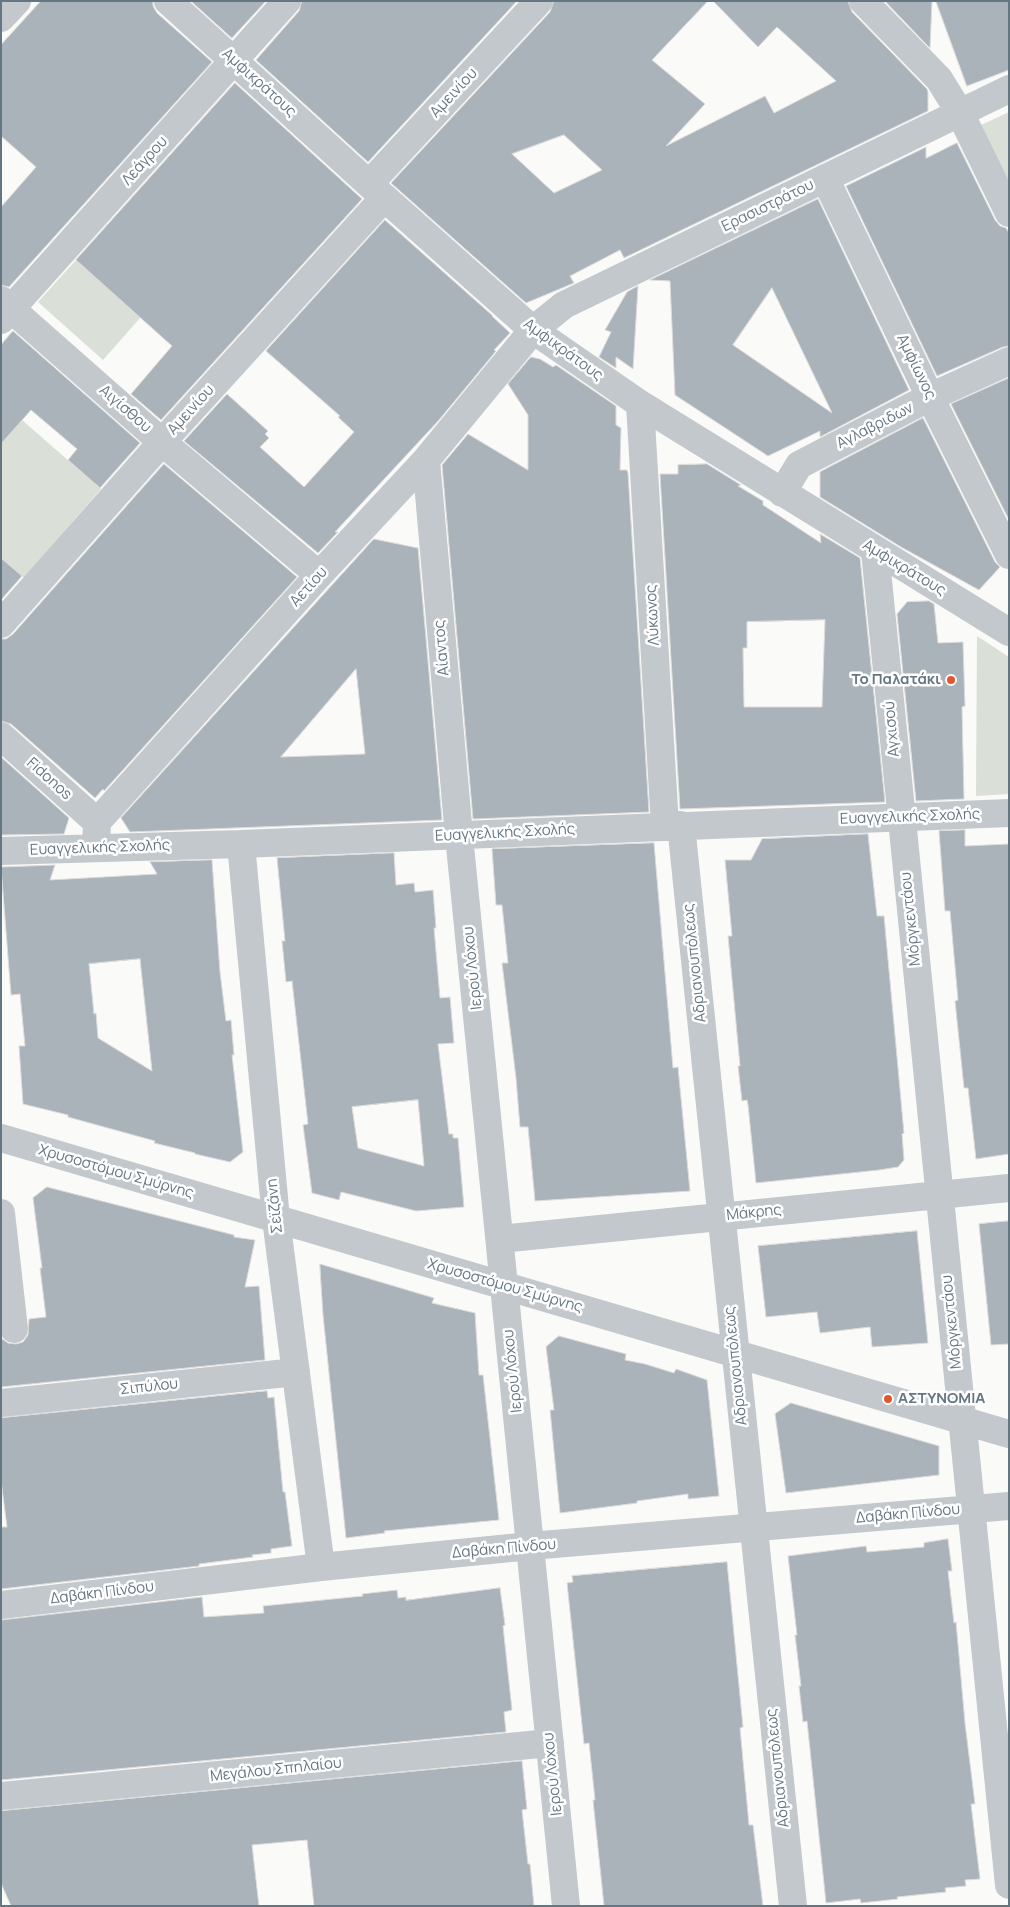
<!DOCTYPE html>
<html>
<head>
<meta charset="utf-8">
<style>
  body { margin:0 }
  #map { position:relative; width:1010px; height:1907px; overflow:hidden; background:#fafaf8; font-family:Manrope,sans-serif }
  canvas { display:block }
  .frame { position:absolute; inset:0; border:2px solid #657683; pointer-events:none }
</style>
</head>
<body>
<div id="map">
<canvas width="1010" height="1907"></canvas>
<div class="frame"></div>
</div>
<script>
const ctx = document.querySelector('canvas').getContext('2d');
ctx.lineJoin = 'round';
function fillPath(path, color) {
  ctx.fillStyle = color;
  ctx.fill(path, 'evenodd');
}
function stroke(path, color, width, dash) {
  ctx.strokeStyle = color;
  ctx.lineWidth = width;
  ctx.lineCap = dash ? 'butt' : 'round';
  ctx.setLineDash(dash || []);
  ctx.stroke(path);
}
function write(font, color, halo, rows, align = 'center') {
  ctx.font = font + ' Manrope,sans-serif';
  ctx.lineWidth = 5;
  ctx.setLineDash([]);
  ctx.textBaseline = 'middle';
  ctx.strokeStyle = halo;
  ctx.fillStyle = color;
  for (const [text, x, y, turn = 0] of rows) {
    ctx.save();
    ctx.translate(x, y);
    ctx.rotate((+turn || 0) * Math.PI / 180);
    ctx.textAlign = isNaN(turn) ? turn : align;
    if (halo) ctx.strokeText(text, 0, 0);
    ctx.fillText(text, 0, 0);
    ctx.restore();
  }
}
fillPath(new Path2D(`
  M1009,112V190L979,126Z
  M76,260L141,317L103,360L38,302Z
  M22,420L101,489L24,578L1,558V444Z
  M977,636L1009,657V794L976,796Z`), '#dadfd7');
const building = new Path2D(`
  M41,1H153V6L157,13L212,62L9,287L1,285V207L36,167L1,136V45Z
  M191,1H266L232,38Z
  M302,1H517L368,162L256,60L299,11Z
  M554,1H708L652,60L705,104L666,146L765,96L774,113L836,81L777,27L758,47L713,1H848L852,12L927,89L928,92V111L624,258L620,250L570,276L574,283L526,303L391,183L550,12ZM564,135L602,170L554,193L512,154Z
  M885,1H932L930,48Z
  M936,1H1009V70L967,86Z
  M235,83L362,199L161,420L131,394L172,346L76,260Z
  M957,143L995,220L1000,226L1006,228L1009,233V346L1003,347L937,376L846,186L926,147V158Z
  M818,199L909,390L820,437V431L768,456L675,395L670,281L650,280ZM772,288L832,413L733,345Z
  M385,220L493,316H492L510,333L494,350L496,351L439,420L335,532H338L318,553L184,441L227,394L268,431L265,434L269,438L260,447L304,487L354,432L338,417L340,416L266,351Z
  M638,286L633,369L616,357V368L599,357L611,332L605,330L627,292Z
  M13,331L140,443L100,488L68,460L77,449L31,410L1,444V345Z
  M531,357L540,359L553,367L556,365L616,406V425L621,428L620,470H627L628,473L649,812L473,819L442,465L468,434L528,470V415L508,384Z
  M1009,378V520L951,404Z
  M923,418L995,562L1000,567L979,590L901,547L820,497V472Z
  M164,464L297,577L104,791L103,789L95,798L11,724L1,721V639H6L13,634Z
  M707,464L741,485L738,486L763,501V505L821,543L820,534L860,558L885,802L680,809L660,474H678V465ZM825,620L822,707H744L743,648H747V622Z
  M374,539L418,548L442,820L130,832L121,818ZM356,669L365,754L281,757Z
  M1,558L22,576L1,600Z
  M929,601L934,604L938,643L963,642L965,706L962,707L964,799L916,801L897,614L907,602Z
  M1,757L69,818L64,834L1,835Z
  M965,830V846L1009,844V1154L976,1159L968,1088H964L955,1001L958,1000L950,911H945L939,831Z
  M868,834L877,916H884L904,1133L902,1134L904,1160L898,1167L879,1170L756,1183L748,1105L747,1100L742,1101L738,1066H740L728,936H732L725,860H751L762,839Z
  M654,843L673,1068L678,1067L690,1191L535,1201L528,1127H520L516,1078L502,963H508L502,905H496L492,849Z
  M394,853L396,885L414,883L415,892L433,890L436,928H434L440,998L450,997L454,1043L438,1044L449,1134H453V1138H458L464,1207L416,1211L341,1192L339,1200L312,1193L303,1125L308,1124L292,981L286,982L282,941H285L277,858ZM418,1100L424,1166L358,1148L352,1107Z
  M212,860L220,972L226,1021L231,1020L234,1055H232L243,1152L230,1162L195,1154V1153L154,1143L155,1141L68,1117V1115L23,1104L19,1046H25L20,994L11,995L1,867L55,865L50,880L157,874L150,862ZM140,959L152,1071L98,1038L96,1013L94,1014L89,964Z
  M47,1187L234,1235V1237L255,1240L245,1287L259,1286L265,1360L1,1387V1338L8,1343L16,1344L23,1342L28,1335L29,1319L46,1317L40,1268H42L33,1198Z
  M1009,1221V1344L991,1345L979,1224Z
  M917,1231L928,1343L872,1347L870,1327L820,1333L817,1312L766,1317L758,1246Z
  M320,1264L434,1298L432,1303L475,1313L479,1375H483L499,1520L384,1531L385,1533L346,1538L323,1315Z
  M559,1336L626,1354L625,1360L645,1364L674,1373L676,1369L707,1380L719,1496L688,1499V1494L637,1501V1503L560,1513L550,1410H554L546,1347Z
  M267,1391L268,1398L274,1397L283,1492H285L292,1546L271,1549V1553L252,1555L253,1557L199,1564V1566L1,1589V1527H7L1,1480V1418Z
  M791,1403L939,1446V1475L786,1493L775,1414Z
  M948,1539L952,1571H948L954,1623L956,1622L965,1723L975,1804H971L980,1879L965,1880L966,1886L945,1888L946,1892L897,1897L898,1899L861,1903L860,1899L826,1903L807,1721L803,1722L799,1686H801L795,1635H797L788,1556L866,1546L867,1552L924,1547V1543Z
  M727,1562L743,1727L740,1728L749,1825H753L763,1906H604L593,1800H595L589,1743L584,1744L567,1583L573,1582L572,1576Z
  M500,1588L505,1625L503,1626L512,1710L504,1712L506,1732L1,1780V1620L202,1597L204,1617L264,1613L263,1606L363,1596L362,1594L397,1590L398,1598L406,1597V1600Z
  M522,1761L527,1809L522,1810L528,1864H530L534,1906H314L307,1840L252,1845L259,1906H11L1,1883V1811Z`);
fillPath(building, '#aab3b9');
stroke(building, '#dcdcda', 1);
stroke(new Path2D(`
  M168,1L369,184L533,330L640,404L1009,632
  M863,1L939,79L960,113L1009,213
  M1,18L17,1
  M825,178L930,397L1009,555
  M369,184L539,1
  M1,300L162,442L319,575
  M1,320L287,1
  M640,404L665,826
  M426,460L459,836L566,1906
  M782,493L799,465L930,397L1009,361
  M875,551L1009,1885
  M1,624L162,442L384,198
  M1,736L97,822
  M681,825L793,1906
  M241,844L276,1219L321,1567
  M96,848L97,822L319,575L426,460L533,330L564,305L1009,89
  M1,851L241,844L1009,813
  M1,1138L1009,1434
  M1,1213L14,1329
  M500,1239L1009,1188
  M1,1403L296,1372
  M1,1605L321,1567L530,1546L1009,1506
  M1,1796L550,1743`), '#c3c8cc', 28);
for (const [x, y, r, color] of [
  [951,680,5,"#e4572e"],
  [888,1399,5,"#e4572e"]
]) {
  const dot = new Path2D();
  dot.arc(x, y, r, 0, 2 * Math.PI);
  ctx.fillStyle = color;
  ctx.fill(dot);
  stroke(dot, '#fff', 2);
}
write('15px', '#657683', '#fff', [
  ["Αμφικράτους",259,83,42],
  ["Αμεινίου",454,93,-47],
  ["Λεάγρου",145,161,-48],
  ["Ερασιστράτου",768,206,-26],
  ["Αμφικράτους",563,350,36],
  ["Αμφίωνος",916,367,64],
  ["Αιγίσθου",125,409,41],
  ["Αμεινίου",191,410,-48],
  ["Αγλαβριδων",875,426,-27],
  ["Αμφικράτους",904,568,31],
  ["Αετίου",309,587,-48],
  ["Λύκωνος",653,615,-93],
  ["Αίαντος",442,648,-95],
  ["Αγχισού",892,729,-95],
  ["Fidonos",49,779,42],
  ["Ευαγγελικής Σχολής",910,817,-2],
  ["Ευαγγελικής Σχολής",505,833,-3],
  ["Ευαγγελικής Σχολής",100,848,-2],
  ["Μόργκεντάου",911,919,-96],
  ["Αδριανουπόλεως",695,963,-96],
  ["Ιερού Λόχου",473,968,-96],
  ["Χρυσοστόμου Σμύρνης",116,1172,16],
  ["Σεϊζάνη",275,1206,-96],
  ["Μάκρης",754,1213,-6],
  ["Χρυσοστόμου Σμύρνης",505,1286,16],
  ["Μόργκεντάου",952,1322,-96],
  ["Αδριανουπόλεως",736,1366,-96],
  ["Ιερού Λόχου",513,1371,-96],
  ["Σιπύλου",149,1387,-6],
  ["Δαβάκη Πίνδου",908,1514,-5],
  ["Δαβάκη Πίνδου",504,1549,-5],
  ["Δαβάκη Πίνδου",102,1593,-7],
  ["Αδριανουπόλεως",778,1768,-96],
  ["Μεγάλου Σπηλαίου",276,1770,-6],
  ["Ιερού Λόχου",553,1774,-96]
]);
write('bold 15px', '#657683', '#fff', [
  ["Το Παλατάκι",941,680],
  ["ΑΣΤΥΝΟΜΙΑ",898,1399,"left"]
], 'right');
</script>
</body>
</html>
